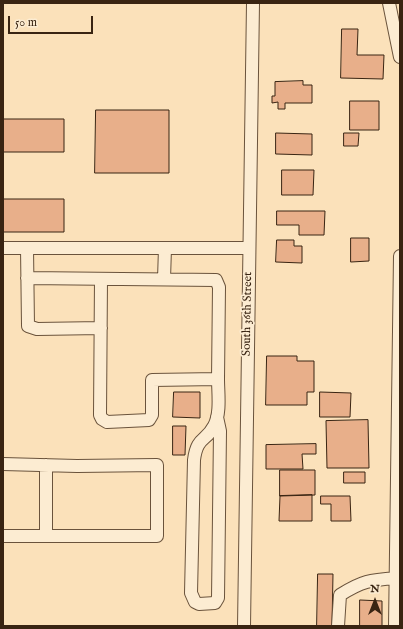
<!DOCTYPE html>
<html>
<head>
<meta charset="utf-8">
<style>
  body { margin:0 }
  #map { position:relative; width:403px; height:629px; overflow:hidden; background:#fbe1ba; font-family:"IM FELL English",serif }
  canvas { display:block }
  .frame { position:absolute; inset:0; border:4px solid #392412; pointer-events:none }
  .north { position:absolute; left:355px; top:581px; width:40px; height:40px; -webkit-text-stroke:3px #fcecd2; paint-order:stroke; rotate:0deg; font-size:11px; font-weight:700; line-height:16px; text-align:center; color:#392412 }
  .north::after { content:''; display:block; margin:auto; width:14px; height:18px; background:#392412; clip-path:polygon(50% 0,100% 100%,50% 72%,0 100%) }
  .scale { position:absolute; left:8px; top:16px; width:85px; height:18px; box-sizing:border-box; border:2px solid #392412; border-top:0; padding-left:5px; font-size:12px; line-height:14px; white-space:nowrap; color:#392412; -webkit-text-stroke:3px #fcecd2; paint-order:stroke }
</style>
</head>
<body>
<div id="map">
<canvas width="403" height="629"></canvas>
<div class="frame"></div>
<div class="north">N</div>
<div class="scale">50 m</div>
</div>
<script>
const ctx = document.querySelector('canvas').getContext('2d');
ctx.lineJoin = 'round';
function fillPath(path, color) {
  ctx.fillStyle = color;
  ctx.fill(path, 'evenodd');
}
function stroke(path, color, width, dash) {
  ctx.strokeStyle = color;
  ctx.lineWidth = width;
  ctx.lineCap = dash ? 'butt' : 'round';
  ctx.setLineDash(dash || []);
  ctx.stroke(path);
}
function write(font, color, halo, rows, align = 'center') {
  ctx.font = font + ' "IM FELL English",serif';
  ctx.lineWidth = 3.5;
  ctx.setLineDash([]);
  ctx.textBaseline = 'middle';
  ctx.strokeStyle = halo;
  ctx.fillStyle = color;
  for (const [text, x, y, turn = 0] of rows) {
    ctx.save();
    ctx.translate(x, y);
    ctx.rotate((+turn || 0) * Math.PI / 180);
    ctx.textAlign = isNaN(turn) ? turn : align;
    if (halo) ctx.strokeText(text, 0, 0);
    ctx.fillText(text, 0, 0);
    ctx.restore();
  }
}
const building = new Path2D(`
  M342,29H358L357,55H384L383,79L341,78Z
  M303,81V85H312V103H285V109H278V102L272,103V96H275V82Z
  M350,101H379V130H350Z
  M96,110H169V173H95Z
  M3,119H64V152H3Z
  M276,133L312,134V155L276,154Z
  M344,133H359L358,146H344Z
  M282,170H314L313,195H282Z
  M3,199H64V232H3Z
  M277,211H325L324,235H299V225H277Z
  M351,238H369V261L351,262Z
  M277,240H294V246H302V263L276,262Z
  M267,356H297V361H314V392H307V405H266Z
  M174,392H200V418L173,417Z
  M320,392L351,393L350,417H320Z
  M368,420L369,468H327L326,421Z
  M173,426H186L185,455H173Z
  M316,444V454H302L303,469H266V445Z
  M280,470H315V495L280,496Z
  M344,472H365V483H344Z
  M312,495V521H279L280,496Z
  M321,496H350L351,521H331V504H321Z
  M318,574H333L332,626H317Z
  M360,600L382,601V626H360Z`);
fillPath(building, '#e8af8a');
stroke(building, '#392412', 1);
const minor = new Path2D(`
  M389,3L400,57
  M3,248H249
  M27,248L28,326L37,329L101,328
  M27,278L216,280L219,287L218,379
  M101,279L100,415L102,419L107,422L149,420L152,415V380L218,379C218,393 221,413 214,426C206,442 197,436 194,460L191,593L195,602L199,604L215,603L218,598L220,431L217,417
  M164,279L165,248
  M3,464L77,466L157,465V536H3
  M46,536V465
  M244,626L253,3
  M338,626L340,595C362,581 370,580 396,578
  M395,626L400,256`);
stroke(minor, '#6a533c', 14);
stroke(minor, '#fcecd2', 12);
write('12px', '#392412', '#fcecd2', [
  ["South 36th Street",248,314,-89]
]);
</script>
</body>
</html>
